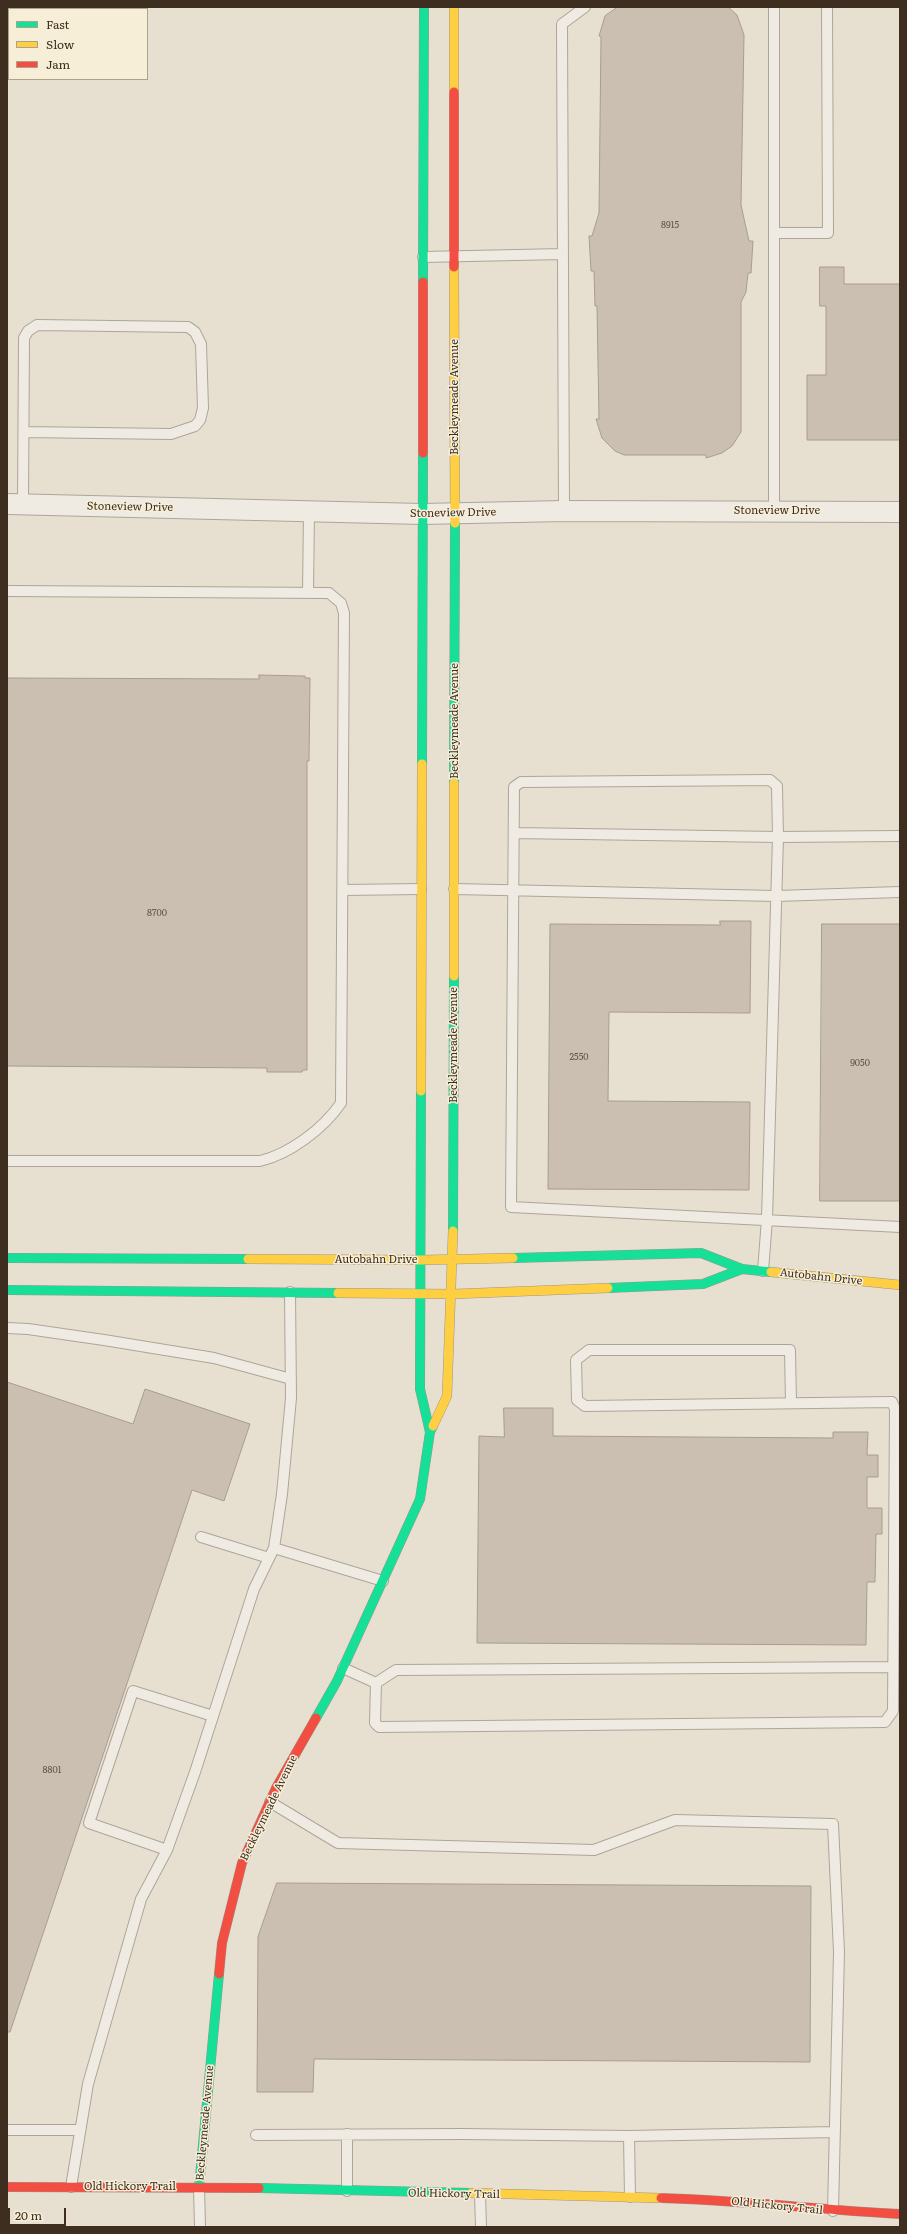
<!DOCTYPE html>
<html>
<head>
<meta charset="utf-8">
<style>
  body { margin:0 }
  #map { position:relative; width:907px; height:2234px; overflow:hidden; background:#e7e0d1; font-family:Literata,serif }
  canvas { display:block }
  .frame { position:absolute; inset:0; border:8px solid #3d2e20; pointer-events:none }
  .legend { position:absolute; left:8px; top:8px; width:140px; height:72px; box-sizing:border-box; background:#f7eed8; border:1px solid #ada18e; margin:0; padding:5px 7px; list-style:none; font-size:12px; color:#3d2e20 }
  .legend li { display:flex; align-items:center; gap:8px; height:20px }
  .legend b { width:20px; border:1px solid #ada18e }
  .scale { position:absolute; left:8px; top:2208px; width:58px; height:18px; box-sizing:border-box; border:2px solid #3d2e20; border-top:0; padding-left:5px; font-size:12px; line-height:14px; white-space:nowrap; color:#3d2e20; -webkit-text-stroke:3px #f7eed8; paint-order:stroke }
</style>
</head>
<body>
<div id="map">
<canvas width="907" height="2234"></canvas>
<div class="frame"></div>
<ul class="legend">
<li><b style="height:5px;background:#16e098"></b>Fast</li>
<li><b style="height:5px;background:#ffcf43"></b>Slow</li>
<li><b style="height:5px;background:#f24e42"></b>Jam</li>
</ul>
<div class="scale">20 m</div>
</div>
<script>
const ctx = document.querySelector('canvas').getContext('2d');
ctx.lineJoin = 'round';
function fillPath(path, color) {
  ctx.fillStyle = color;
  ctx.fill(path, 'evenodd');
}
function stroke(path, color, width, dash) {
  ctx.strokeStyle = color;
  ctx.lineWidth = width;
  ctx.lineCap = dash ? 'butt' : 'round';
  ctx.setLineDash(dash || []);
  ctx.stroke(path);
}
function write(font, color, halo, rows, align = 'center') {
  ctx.font = font + ' Literata,serif';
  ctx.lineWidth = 3;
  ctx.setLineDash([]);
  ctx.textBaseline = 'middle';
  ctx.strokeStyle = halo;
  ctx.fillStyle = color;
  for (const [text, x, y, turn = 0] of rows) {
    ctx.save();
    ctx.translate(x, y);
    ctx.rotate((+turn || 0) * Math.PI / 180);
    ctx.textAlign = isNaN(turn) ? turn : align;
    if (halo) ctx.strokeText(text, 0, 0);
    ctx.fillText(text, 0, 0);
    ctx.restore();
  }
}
const building = new Path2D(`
  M618,7H728L737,15L744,35L741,205L749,241H753L751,273H748L746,292L741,302V432L732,446L722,453L706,458V455H624L615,451L602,438L596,419H599L597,306H595L594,271H591L589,236H592L599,213L601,37L599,36L605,16Z
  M820,267H844V284H900V440H807V375H826V306H820Z
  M259,675L305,676V678H310L309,761H307V1070H303L302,1072H267V1068L7,1066V678L259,679Z
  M720,921H751L750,1013L609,1012L608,1101L750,1102L749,1190L548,1189L550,924L720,925Z
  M822,924H900V1201H820Z
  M7,1382L133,1424L145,1389L250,1424L224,1501L192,1490L10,2032H7Z
  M504,1408H553V1436L833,1438V1432H868L867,1455H878V1477H867V1508H882V1534H876L875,1582H867L866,1645L477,1643L479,1436L504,1437Z
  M277,1883L811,1886L810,2062L314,2059L313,2092H257L258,1937Z`);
fillPath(building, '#cbbfb2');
stroke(building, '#a89c90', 1);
const lane = new Path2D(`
  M775,233H828L827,7
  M423,257L563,254
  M23,505L24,338L28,331L37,325L188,327L195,332L201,344L203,408L200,420L195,426L171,434L24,432
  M564,511L562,24L585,7
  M774,511V7
  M7,591L329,593L341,603L344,613L341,1103C324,1128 290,1154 260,1161H7
  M308,593L309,511
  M514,833L778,837L767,1219L763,1271
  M900,836L778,837L777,786L770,780L521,782L514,787L511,1207L900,1227
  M454,889L776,896L900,892
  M343,890L421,889
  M290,1292L291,1398L282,1494L274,1548L383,1581
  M7,1328L28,1329L104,1340L214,1358L291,1379
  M201,1537L269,1558
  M343,1668L376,1683L375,1723L379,1727L885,1722L893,1711L895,1409L892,1402L585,1406L577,1400L576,1360L589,1350H790L791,1403
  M376,1683L396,1670L893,1667
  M270,1802L338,1843L594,1850L675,1820L833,1824L839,1952L833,2211
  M167,1850L89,1823L133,1691L213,1716
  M7,2130H80
  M256,2135L462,2134L629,2136L835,2132
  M629,2136L630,2197
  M71,2187L88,2084L141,1899L167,1850L195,1772L254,1589L274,1548
  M199,2187L200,2227
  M347,2191V2134
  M480,2194L481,2227`);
const street = new Path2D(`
  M7,504L422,514L564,511L900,512`);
const fast = new Path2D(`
  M423,282L424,7
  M422,764L423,453
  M454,783L455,523
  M421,1091L420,1389L430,1432
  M453,1231L454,976
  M7,1258L248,1259
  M513,1258L701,1253L742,1269L771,1272
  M608,1288L703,1284L742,1269
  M7,1290L338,1293
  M316,1718L337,1681L420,1499L430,1432L433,1426
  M199,2187L219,1974
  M259,2188L471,2193`);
const slow = new Path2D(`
  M454,7V92
  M454,267L455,523
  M454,976V783
  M421,1091L422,764
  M248,1259L421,1260L513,1258
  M771,1272L900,1285
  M338,1293L453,1294L608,1288
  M433,1426L447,1396L453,1231
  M471,2193L661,2198`);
const jam = new Path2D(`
  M454,92V267
  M423,453V282
  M219,1974L222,1943L242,1863L276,1788L316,1718
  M7,2187L259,2188
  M661,2198C741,2200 820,2210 900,2214`);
stroke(lane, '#ada599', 12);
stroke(street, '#ada599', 22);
stroke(fast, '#9c958a', 10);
stroke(slow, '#9c958a', 10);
stroke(jam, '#9c958a', 10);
stroke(lane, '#efebe3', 10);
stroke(street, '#efebe3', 20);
stroke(fast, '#16e098', 9);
stroke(slow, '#ffcf43', 9);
stroke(jam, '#f24e42', 9);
write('9px', '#605244', null, [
  ["8915",670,225],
  ["8700",157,913],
  ["2550",579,1057],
  ["9050",860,1063],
  ["8801",52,1770]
]);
write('11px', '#3d2e20', '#f7eed8', [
  ["Beckleymeade Avenue",455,397,-90],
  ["Stoneview Drive",130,507,1],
  ["Stoneview Drive",777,511],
  ["Stoneview Drive",453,513,-1],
  ["Beckleymeade Avenue",455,721,-90],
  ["Beckleymeade Avenue",454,1045,-90],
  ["Autobahn Drive",376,1260],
  ["Autobahn Drive",821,1277,6],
  ["Beckleymeade Avenue",269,1808,-64],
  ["Beckleymeade Avenue",205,2123,-85],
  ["Old Hickory Trail",130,2187],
  ["Old Hickory Trail",454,2194,1],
  ["Old Hickory Trail",777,2206,6]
]);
</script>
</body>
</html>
